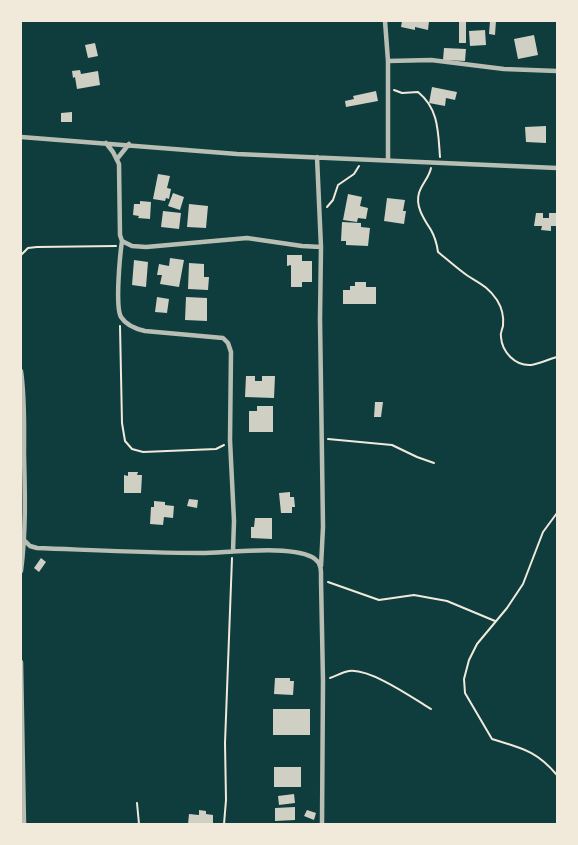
<!DOCTYPE html>
<html>
<head>
<meta charset="utf-8">
<style>
  body { margin:0 }
  #map { position:relative; width:578px; height:845px; overflow:hidden; background:#0f3d3e; font-family:"Crimson Pro",serif }
  canvas { display:block }
  .frame { position:absolute; inset:0; border:22px solid #f1e9da; pointer-events:none }
</style>
</head>
<body>
<div id="map">
<canvas width="578" height="845"></canvas>
<div class="frame"></div>
</div>
<script>
const ctx = document.querySelector('canvas').getContext('2d');
ctx.lineJoin = 'round';
function fillPath(path, color) {
  ctx.fillStyle = color;
  ctx.fill(path, 'evenodd');
}
function stroke(path, color, width, dash) {
  ctx.strokeStyle = color;
  ctx.lineWidth = width;
  ctx.lineCap = dash ? 'butt' : 'round';
  ctx.setLineDash(dash || []);
  ctx.stroke(path);
}
fillPath(new Path2D(`
  M402,21H429L428,30L415,27V30L401,27Z
  M459,21H466V43H459Z
  M490,21H496L495,35L489,34Z
  M485,30L486,45L470,46L469,31Z
  M534,35L538,55L518,59L514,39Z
  M95,43L98,56L88,58L85,45Z
  M444,48L466,49L465,61L443,60Z
  M80,70L81,74L98,71L100,85L77,89L75,77L73,78L72,71Z
  M432,87L457,92L455,100L446,98L445,106L429,103Z
  M376,91L378,101L346,107L345,101L354,99L353,96Z
  M72,112V122H61V113Z
  M546,126V143L526,142L525,127Z
  M158,174L170,176L167,188L171,189L169,199L166,198L165,201L153,199Z
  M173,193L184,197L180,210L168,206Z
  M348,194L362,197L360,206L368,208L366,219L358,218L357,222L343,220Z
  M387,198L405,200L403,211H406L404,224L384,221Z
  M140,201L151,202L150,219L138,218L139,216L133,215L134,204H140Z
  M189,204L208,206L206,228L187,227Z
  M163,211L181,213L179,229L161,227Z
  M536,213H543V218H549V213H557L556,226H551V231L541,230L542,226H534Z
  M342,222L361,223V227L370,228L368,246L346,245V241H341Z
  M287,255H302V261H312V282H302V287H291V265L287,266Z
  M170,258L184,260L179,287L160,284L162,275H157L159,264L169,266Z
  M134,260L148,262L146,287L132,285Z
  M189,263L204,264V277H209L208,290L188,289Z
  M355,282H366V287H376V304H343V290H350V286H355Z
  M157,297L169,299L167,313L155,312Z
  M186,297L207,298V321L185,320Z
  M246,376H255V381H262V376H275L274,398L245,397Z
  M375,402H383L381,417H374Z
  M257,406H273V432H249V411H257Z
  M128,472H138L137,475H142L141,493H124V475L128,476Z
  M290,492V497H294L295,507H292V513H281L279,493Z
  M189,499L198,500L197,508L187,506Z
  M154,501L165,502V505L174,506L173,518L164,517L163,525L150,524L151,507H154Z
  M255,518H272V539L251,538V527H254Z
  M41,558L46,562L39,572L34,568Z
  M275,678H290V681H294L293,695L274,694Z
  M273,709H310V735H273Z
  M274,767H301V787H274Z
  M294,794L295,803L279,805L278,796Z
  M295,807V820L275,821V808Z
  M199,810L206,811V814L213,815V824H188L189,814L199,815Z
  M307,810L316,813L314,820L304,816Z`), '#cfcfc3');
stroke(new Path2D(`
  M394,90L402,93L418,92C439,109 438,132 440,157
  M431,168C429,178 422,183 419,193C415,206 424,219 431,230C435,237 437,245 438,252C448,260 458,269 468,276C481,284 488,287 497,300C502,308 504,317 503,326C502,330 500,333 501,337C502,352 515,366 531,365C539,364 549,359 557,357
  M327,207L333,200L338,185L354,174L359,166
  M21,255L28,248L37,247L116,246
  M120,326L122,423L125,441L132,449L143,452L216,449L224,445
  M328,439L392,445L417,457L434,463
  M557,513L543,532L523,584L507,608L477,644L469,660L464,679L465,693L492,739C521,748 536,750 557,775
  M328,582L379,600L414,595L447,601L495,621
  M330,678C336,676 343,672 349,671C370,668 413,698 431,709
  M137,803L139,824
  M224,824L226,800L225,743L232,558`), '#f1e9da', 2);
stroke(new Path2D(`
  M385,21L388,61V160
  M388,61L431,60L504,69L557,71
  M21,137L237,154L557,168
  M106,143L113,152L119,164L120,235L122,241L132,246L146,247L247,238L302,246L321,247
  M317,157L321,247L320,319L323,527L321,566
  M117,159L129,144
  M122,241C120,255 115,307 121,317C126,325 136,329 145,331L223,338L228,343L231,352L230,440L234,521L233,551
  M21,371C25,399 24,427 24,455C25,494 26,532 21,571
  M25,541L30,546L37,548C92,550 147,553 202,553C226,553 296,544 315,559C322,564 321,572 321,580L323,681L322,824
  M21,662L24,824`), '#b8beb3', 4.5);
</script>
</body>
</html>
